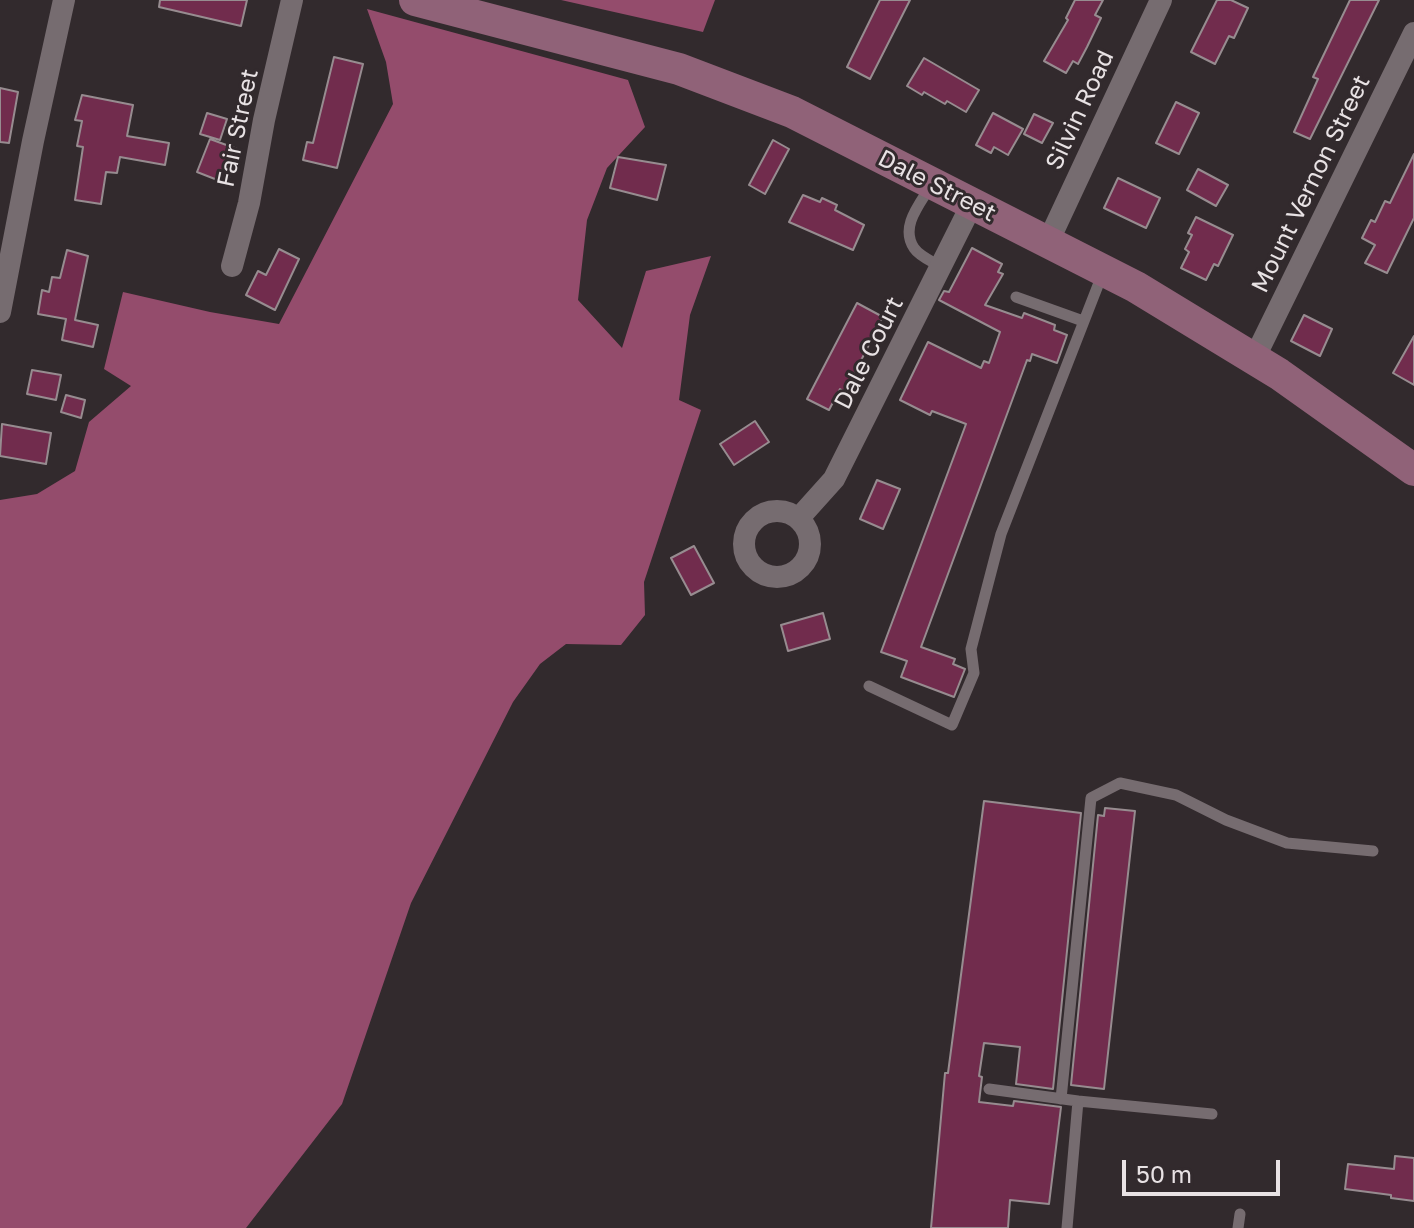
<!DOCTYPE html>
<html>
<head>
<meta charset="utf-8">
<style>
  body { margin:0 }
  #map { position:relative; width:1414px; height:1228px; overflow:hidden; background:#322a2d; font-family:"Golos Text",sans-serif }
  canvas { display:block }
  .scale { position:absolute; left:1122px; top:1160px; width:158px; height:36px; box-sizing:border-box; border:4px solid #e8e2e4; border-top:0; padding-left:10px; font-size:24px; line-height:28px; white-space:nowrap; color:#e8e2e4; -webkit-text-stroke:6px #322a2d; paint-order:stroke }
</style>
</head>
<body>
<div id="map">
<canvas width="1414" height="1228"></canvas>
<div class="scale">50 m</div>
</div>
<script>
const ctx = document.querySelector('canvas').getContext('2d');
ctx.lineJoin = 'round';
function fillPath(path, color) {
  ctx.fillStyle = color;
  ctx.fill(path, 'evenodd');
}
function stroke(path, color, width, dash) {
  ctx.strokeStyle = color;
  ctx.lineWidth = width;
  ctx.lineCap = dash ? 'butt' : 'round';
  ctx.setLineDash(dash || []);
  ctx.stroke(path);
}
function write(font, color, halo, rows, align = 'center') {
  ctx.font = font + ' "Golos Text",sans-serif';
  ctx.lineWidth = 6;
  ctx.setLineDash([]);
  ctx.textBaseline = 'middle';
  ctx.strokeStyle = halo;
  ctx.fillStyle = color;
  for (const [text, x, y, turn = 0] of rows) {
    ctx.save();
    ctx.translate(x, y);
    ctx.rotate((+turn || 0) * Math.PI / 180);
    ctx.textAlign = isNaN(turn) ? turn : align;
    if (halo) ctx.strokeText(text, 0, 0);
    ctx.fillText(text, 0, 0);
    ctx.restore();
  }
}
fillPath(new Path2D(`
  M561,0H715L703,32Z
  M367,9L628,80L645,127L607,168L587,220L578,300L622,348L646,271L711,256L690,315L679,400L701,410L644,582L645,615L621,645L566,644L540,664L513,702L411,903L342,1104L246,1228H0V500L37,494L75,471L89,422L131,386L104,369L123,292L210,312L279,324L393,104L386,62Z`), '#944c6c');
const building = new Path2D(`
  M160,0H247L241,26L159,7Z
  M880,0H910L870,79L847,67Z
  M1075,0H1103L1095,15L1101,18L1087,47L1078,64L1073,61L1066,73L1044,61L1068,20L1066,18Z
  M1217,0H1231L1248,8L1234,38L1229,36L1215,64L1191,52Z
  M1350,0H1379L1310,139L1294,132L1318,79L1313,77Z
  M334,57L363,64L337,168L303,160L307,142L313,143Z
  M924,58L979,90L966,112L947,101L945,104L924,92L922,95L907,86Z
  M0,88L18,92L9,143L0,142Z
  M82,95L133,105L127,136L169,143L165,165L120,157L117,173L106,172L101,204L75,200L83,147L77,146L82,121L75,120Z
  M1176,102L1199,113L1179,154L1156,143Z
  M207,113L227,119L220,140L200,134Z
  M993,113L1023,129L1008,155L994,147L991,153L976,145Z
  M1034,114L1053,123L1042,143L1024,134Z
  M210,139L240,150L229,178L222,176L220,181L197,172Z
  M773,140L789,149L765,194L749,185Z
  M1414,154V218L1387,273L1365,263L1375,245L1362,238L1371,220L1375,222L1385,201L1390,203Z
  M618,157L666,165L657,200L610,188Z
  M1198,169L1228,185L1216,206L1187,190Z
  M1118,178L1160,198L1146,228L1104,208Z
  M803,195L820,202L822,198L837,205L835,210L864,225L853,250L789,222Z
  M1196,217L1233,235L1218,266L1214,264L1206,280L1181,268L1189,252L1185,249L1192,235L1188,233Z
  M972,248L1002,264L998,272L1003,274L985,305L1022,318L1024,313L1055,325L1054,330L1067,335L1057,363L1032,354L1030,361L1027,360L921,647L955,659L953,664L965,669L954,697L901,677L907,661L881,652L966,424L932,411L930,415L900,400L928,342L981,368L984,361L989,363L1000,332L939,300L944,291L949,292Z
  M279,249L299,259L275,310L246,295L258,271L266,275Z
  M67,250L88,256L75,320L98,325L93,347L62,340L66,319L38,314L42,290L49,292L52,277L60,278Z
  M857,303L883,317L845,392L840,389L829,410L807,399Z
  M1304,315L1332,329L1320,356L1291,341Z
  M1414,336V385L1393,373Z
  M32,370L61,375L56,400L27,394Z
  M66,395L85,400L81,418L61,412Z
  M755,421L769,442L734,465L720,444Z
  M2,424L51,433L46,464L0,456Z
  M877,480L900,489L883,529L860,519Z
  M694,546L714,583L691,595L671,558Z
  M823,613L830,639L788,651L781,625Z
  M984,801L1081,813L1053,1089L1016,1084L1020,1047L984,1043L979,1076L982,1077L979,1102L1013,1106L1014,1101L1061,1107L1049,1204L1010,1200L1008,1228H931L945,1073H948Z
  M1105,808L1135,811L1104,1089L1071,1085L1098,815L1104,816Z
  M1395,1156L1414,1158V1201L1391,1198V1195L1345,1189L1348,1164L1394,1169Z`);
fillPath(building, '#712c4d');
stroke(building, '#978c90', 2);
stroke(new Path2D(`
  M930,187C919,205 900,227 914,248C919,256 933,262 941,267
  M1016,297L1083,321
  M869,686L952,725L974,673L971,649L1001,534L1102,275
  M989,1089L1078,1101
  M1061,1099L1091,798L1120,783L1176,795L1226,820L1287,843L1373,851
  M1067,1228L1078,1101L1212,1114
  M1238,1228L1240,1214`), '#766c70', 11);
stroke(new Path2D(`
  M1048,242L1161,0
  M232,266L249,203L264,120L292,0
  M0,312L33,141L64,0
  M1254,359L1414,33
  M744 544a33 33 0 1 1 66 0a33 33 0 1 1-66 0Z
  M799,518L834,479L972,204`), '#766c70', 22);
stroke(new Path2D(`
  M415,0L679,69L792,112L1136,287L1279,374L1414,470`), '#906278', 32);
write('24px', '#e8e2e4', '#322a2d', [
  ["Silvin Road",1080,110,-65],
  ["Fair Street",238,128,-78],
  ["Mount Vernon Street",1311,184,-64],
  ["Dale Street",937,186,27],
  ["Dale Court",869,353,-63]
]);
</script>
</body>
</html>
